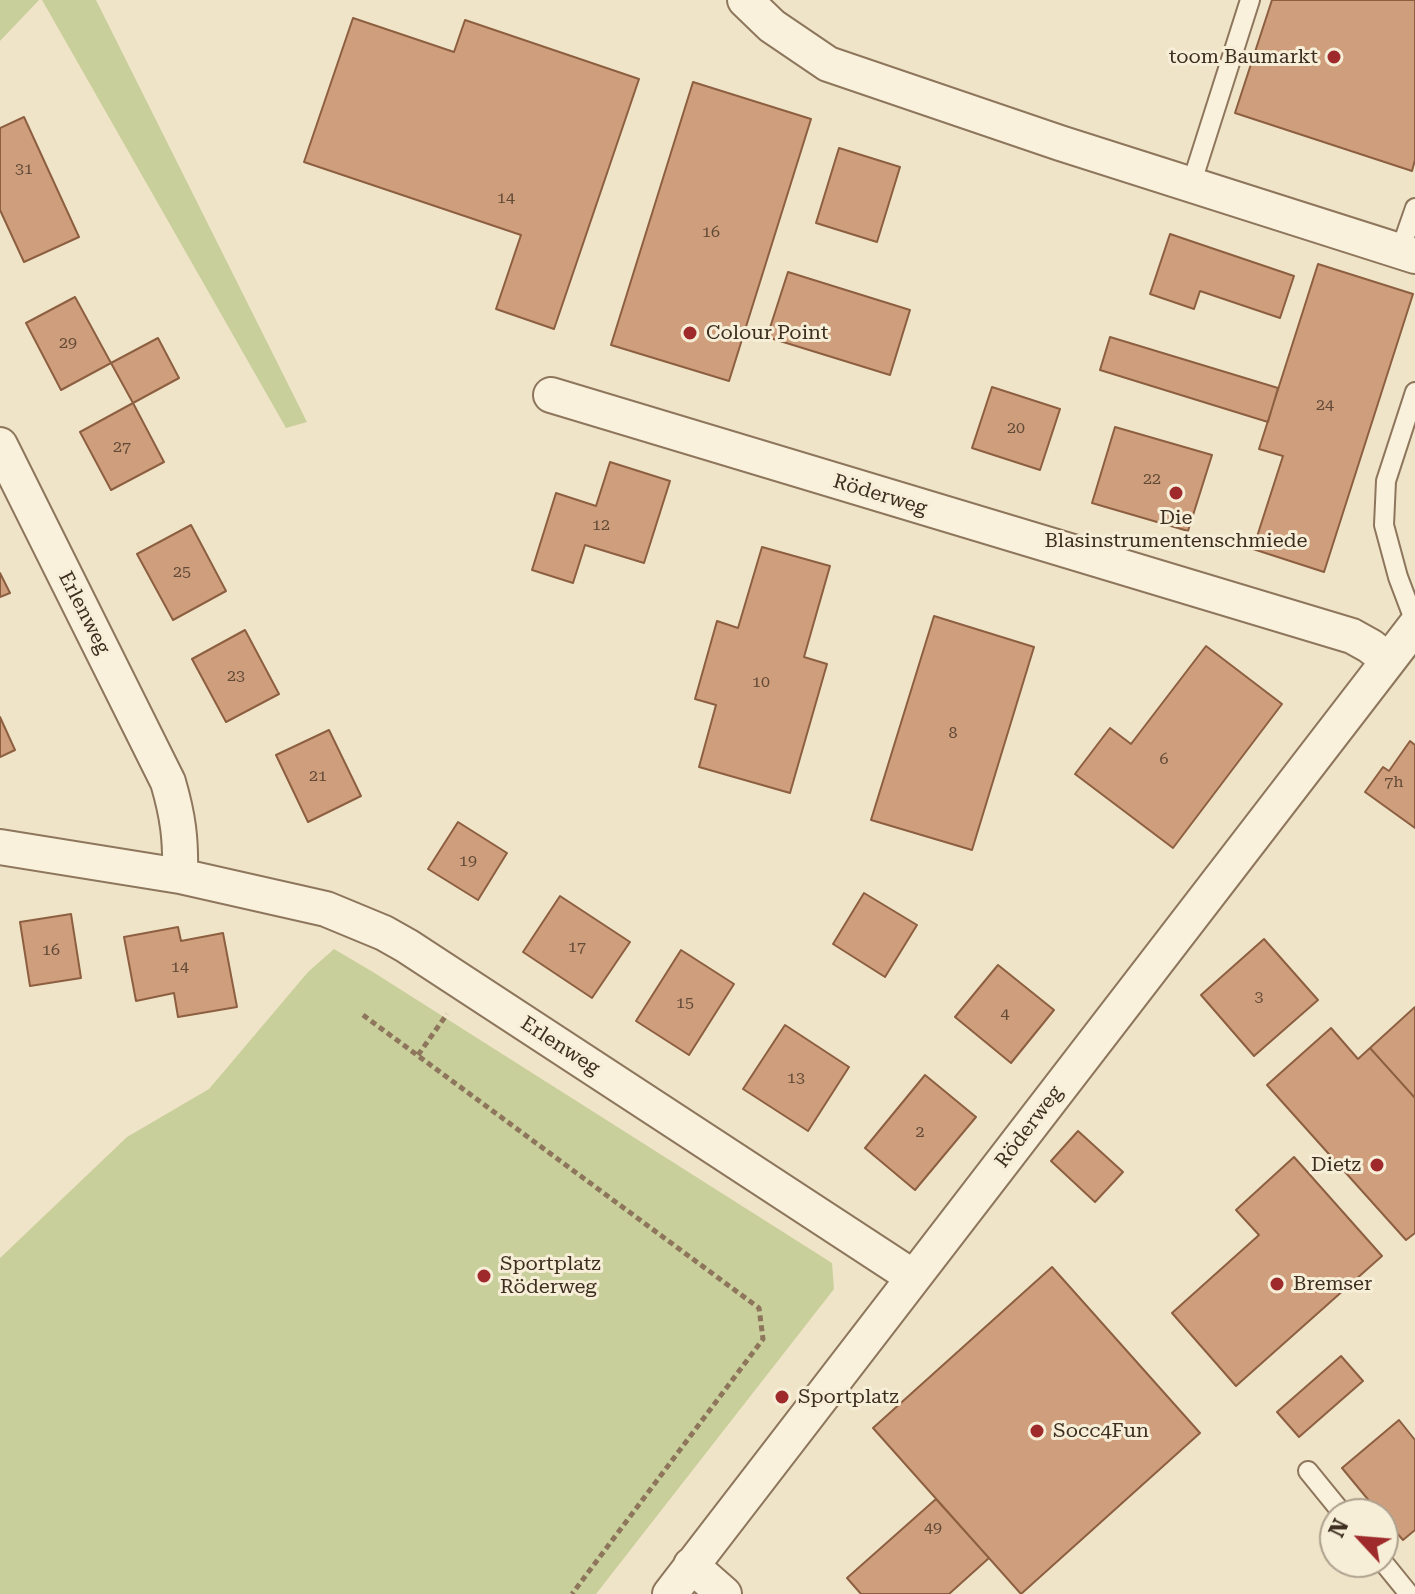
<!DOCTYPE html>
<html>
<head>
<meta charset="utf-8">
<style>
  body { margin:0 }
  #map { position:relative; width:1415px; height:1594px; overflow:hidden; background:#f0e4c8; font-family:"Roboto Serif",serif }
  canvas { display:block }
  .north { position:absolute; left:1319px; top:1498px; width:80px; height:80px; box-sizing:border-box; background:#f7eed8; border:2px solid #ada18e; border-radius:50%; rotate:296deg; font-size:22px; font-weight:700; line-height:32px; text-align:center; color:#3d2e20 }
  .north::after { content:''; display:block; margin:auto; width:28px; height:36px; background:#9e2a2b; clip-path:polygon(50% 0,100% 100%,50% 72%,0 100%) }
</style>
</head>
<body>
<div id="map">
<canvas width="1415" height="1594"></canvas>
<div class="north">N</div>
</div>
<script>
const ctx = document.querySelector('canvas').getContext('2d');
ctx.lineJoin = 'round';
function fillPath(path, color) {
  ctx.fillStyle = color;
  ctx.fill(path, 'evenodd');
}
function stroke(path, color, width, dash) {
  ctx.strokeStyle = color;
  ctx.lineWidth = width;
  ctx.lineCap = dash ? 'butt' : 'round';
  ctx.setLineDash(dash || []);
  ctx.stroke(path);
}
function write(font, color, halo, rows, align = 'center') {
  ctx.font = font + ' "Roboto Serif",serif';
  ctx.lineWidth = 6;
  ctx.setLineDash([]);
  ctx.textBaseline = 'middle';
  ctx.strokeStyle = halo;
  ctx.fillStyle = color;
  for (const [text, x, y, turn = 0] of rows) {
    ctx.save();
    ctx.translate(x, y);
    ctx.rotate((+turn || 0) * Math.PI / 180);
    ctx.textAlign = isNaN(turn) ? turn : align;
    if (halo) ctx.strokeText(text, 0, 0);
    ctx.fillText(text, 0, 0);
    ctx.restore();
  }
}
fillPath(new Path2D(`
  M0,0H39L0,41Z
  M42,0H96L307,422L286,428Z
  M334,949L373,972L832,1263L834,1289L596,1594H0V1258L127,1137L209,1089L308,972Z`), '#c9cf9b');
const building = new Path2D(`
  M1272,0H1415V160L1412,171L1235,113Z
  M353,18L454,52L465,20L639,79L554,329L496,309L521,235L304,162Z
  M693,82L811,119L729,381L611,345Z
  M24,117L79,237L24,262L0,210V128Z
  M839,148L900,167L877,242L816,223Z
  M1170,234L1294,276L1280,318L1200,291L1194,309L1150,294Z
  M1318,264L1413,294L1324,572L1253,549L1283,456L1259,449Z
  M788,272L910,310L890,375L767,337Z
  M75,297L111,363L61,390L26,323Z
  M1110,337L1278,388L1268,422L1100,370Z
  M158,338L179,378L133,403L111,363Z
  M992,387L1060,409L1040,470L972,448Z
  M133,403L164,462L111,490L80,432Z
  M1115,427L1212,455L1188,531L1092,503Z
  M610,462L670,481L644,563L585,545L573,583L532,570L556,493L596,506Z
  M191,525L226,591L173,620L137,554Z
  M762,547L830,566L804,657L827,664L790,793L699,767L716,705L695,699L717,621L738,628Z
  M0,573L10,593L0,597Z
  M934,616L1034,647L972,850L871,820Z
  M245,630L279,694L226,722L192,659Z
  M1206,646L1282,704L1173,848L1075,774L1110,728L1131,744Z
  M0,717L15,750L0,757Z
  M329,730L361,796L308,822L276,755Z
  M1410,741L1415,745V828L1365,792L1383,767L1389,771Z
  M458,822L507,853L478,900L428,869Z
  M864,893L917,925L885,977L833,944Z
  M560,896L630,942L592,998L523,952Z
  M71,914L81,978L30,986L20,922Z
  M178,927L181,941L223,933L237,1007L178,1017L174,993L136,1001L124,937Z
  M1264,939L1318,1000L1254,1056L1201,995Z
  M681,950L734,984L689,1055L636,1021Z
  M998,965L1054,1010L1011,1063L955,1017Z
  M1415,1007V1098L1370,1048Z
  M785,1025L849,1067L808,1131L743,1089Z
  M1331,1028L1358,1059L1370,1048L1415,1098V1233L1406,1240L1267,1085Z
  M925,1075L976,1117L915,1190L865,1148Z
  M1078,1131L1123,1172L1095,1202L1051,1161Z
  M1294,1157L1382,1256L1236,1386L1172,1313L1259,1235L1236,1210Z
  M1052,1267L1200,1433L1021,1594L873,1428Z
  M1341,1356L1363,1381L1299,1437L1277,1412Z
  M1399,1420L1415,1440V1530L1403,1540L1383,1517V1514H1380L1342,1468Z
  M936,1499L989,1558L949,1594H861L847,1578Z`);
fillPath(building, '#cf9f7d');
stroke(building, '#8d5f41', 2);
const service = new Path2D(`
  M1191,185L1250,0
  M1400,251L1415,208
  M1415,392L1386,481L1384,525L1398,577L1415,622
  M1308,1471L1343,1514
  M1383,1562L1409,1594`);
const minor = new Path2D(`
  M745,0L772,26L828,64L1060,143L1415,256
  M551,395L1352,636L1370,646L1388,660
  M0,445L168,782C178,816 181,839 180,876
  M0,847L180,876L326,909L384,933L407,946L913,1277
  M691,1565L724,1594
  M670,1594L1415,626`);
stroke(service, '#8d765c', 22);
stroke(minor, '#8d765c', 38);
stroke(new Path2D(`
  M363,1015L759,1308L763,1339L572,1594
  M418,1055L447,1014`), '#8d765c', 5, [6, 4]);
stroke(service, '#faf1dc', 18);
stroke(minor, '#faf1dc', 34);
for (const [x, y, r, color] of [
  [1334,57,8,"#9e2a2b"],
  [690,333,8,"#9e2a2b"],
  [1176,493,8,"#9e2a2b"],
  [1377,1165,8,"#9e2a2b"],
  [484,1276,8,"#9e2a2b"],
  [1277,1284,8,"#9e2a2b"],
  [782,1397,8,"#9e2a2b"],
  [1037,1431,8,"#9e2a2b"]
]) {
  const dot = new Path2D();
  dot.arc(x, y, r, 0, 2 * Math.PI);
  ctx.fillStyle = color;
  ctx.fill(dot);
  stroke(dot, '#f7eed8', 3);
}
write('16px', '#624a37', null, [
  ["31",24,169],
  ["14",506,198],
  ["16",711,232],
  ["29",68,343],
  ["24",1325,405],
  ["20",1016,428],
  ["27",122,447],
  ["22",1152,479],
  ["12",601,525],
  ["25",182,572],
  ["23",236,676],
  ["10",761,682],
  ["8",953,733],
  ["6",1164,759],
  ["21",318,776],
  ["7h",1394,782],
  ["19",468,861],
  ["17",577,947],
  ["16",51,950],
  ["14",180,967],
  ["3",1259,997],
  ["15",685,1003],
  ["4",1005,1014],
  ["13",796,1078],
  ["2",920,1132],
  ["49",933,1528]
]);
write('20px', '#3d2e20', '#f7eed8', [
  ["toom Baumarkt",1318,57,"right"],
  ["Colour Point",706,333],
  ["Die",1176,518,"center"],
  ["Blasinstrumentenschmiede",1176,541,"center"],
  ["Dietz",1361,1165,"right"],
  ["Sportplatz",500,1264],
  ["Röderweg",500,1287],
  ["Bremser",1293,1284],
  ["Sportplatz",798,1397],
  ["Socc4Fun",1053,1431]
], 'left');
write('20px', '#3d2e20', '#f7eed8', [
  ["Röderweg",880,495,17],
  ["Erlenweg",84,613,63],
  ["Erlenweg",560,1046,33],
  ["Röderweg",1029,1127,-53]
]);
</script>
</body>
</html>
